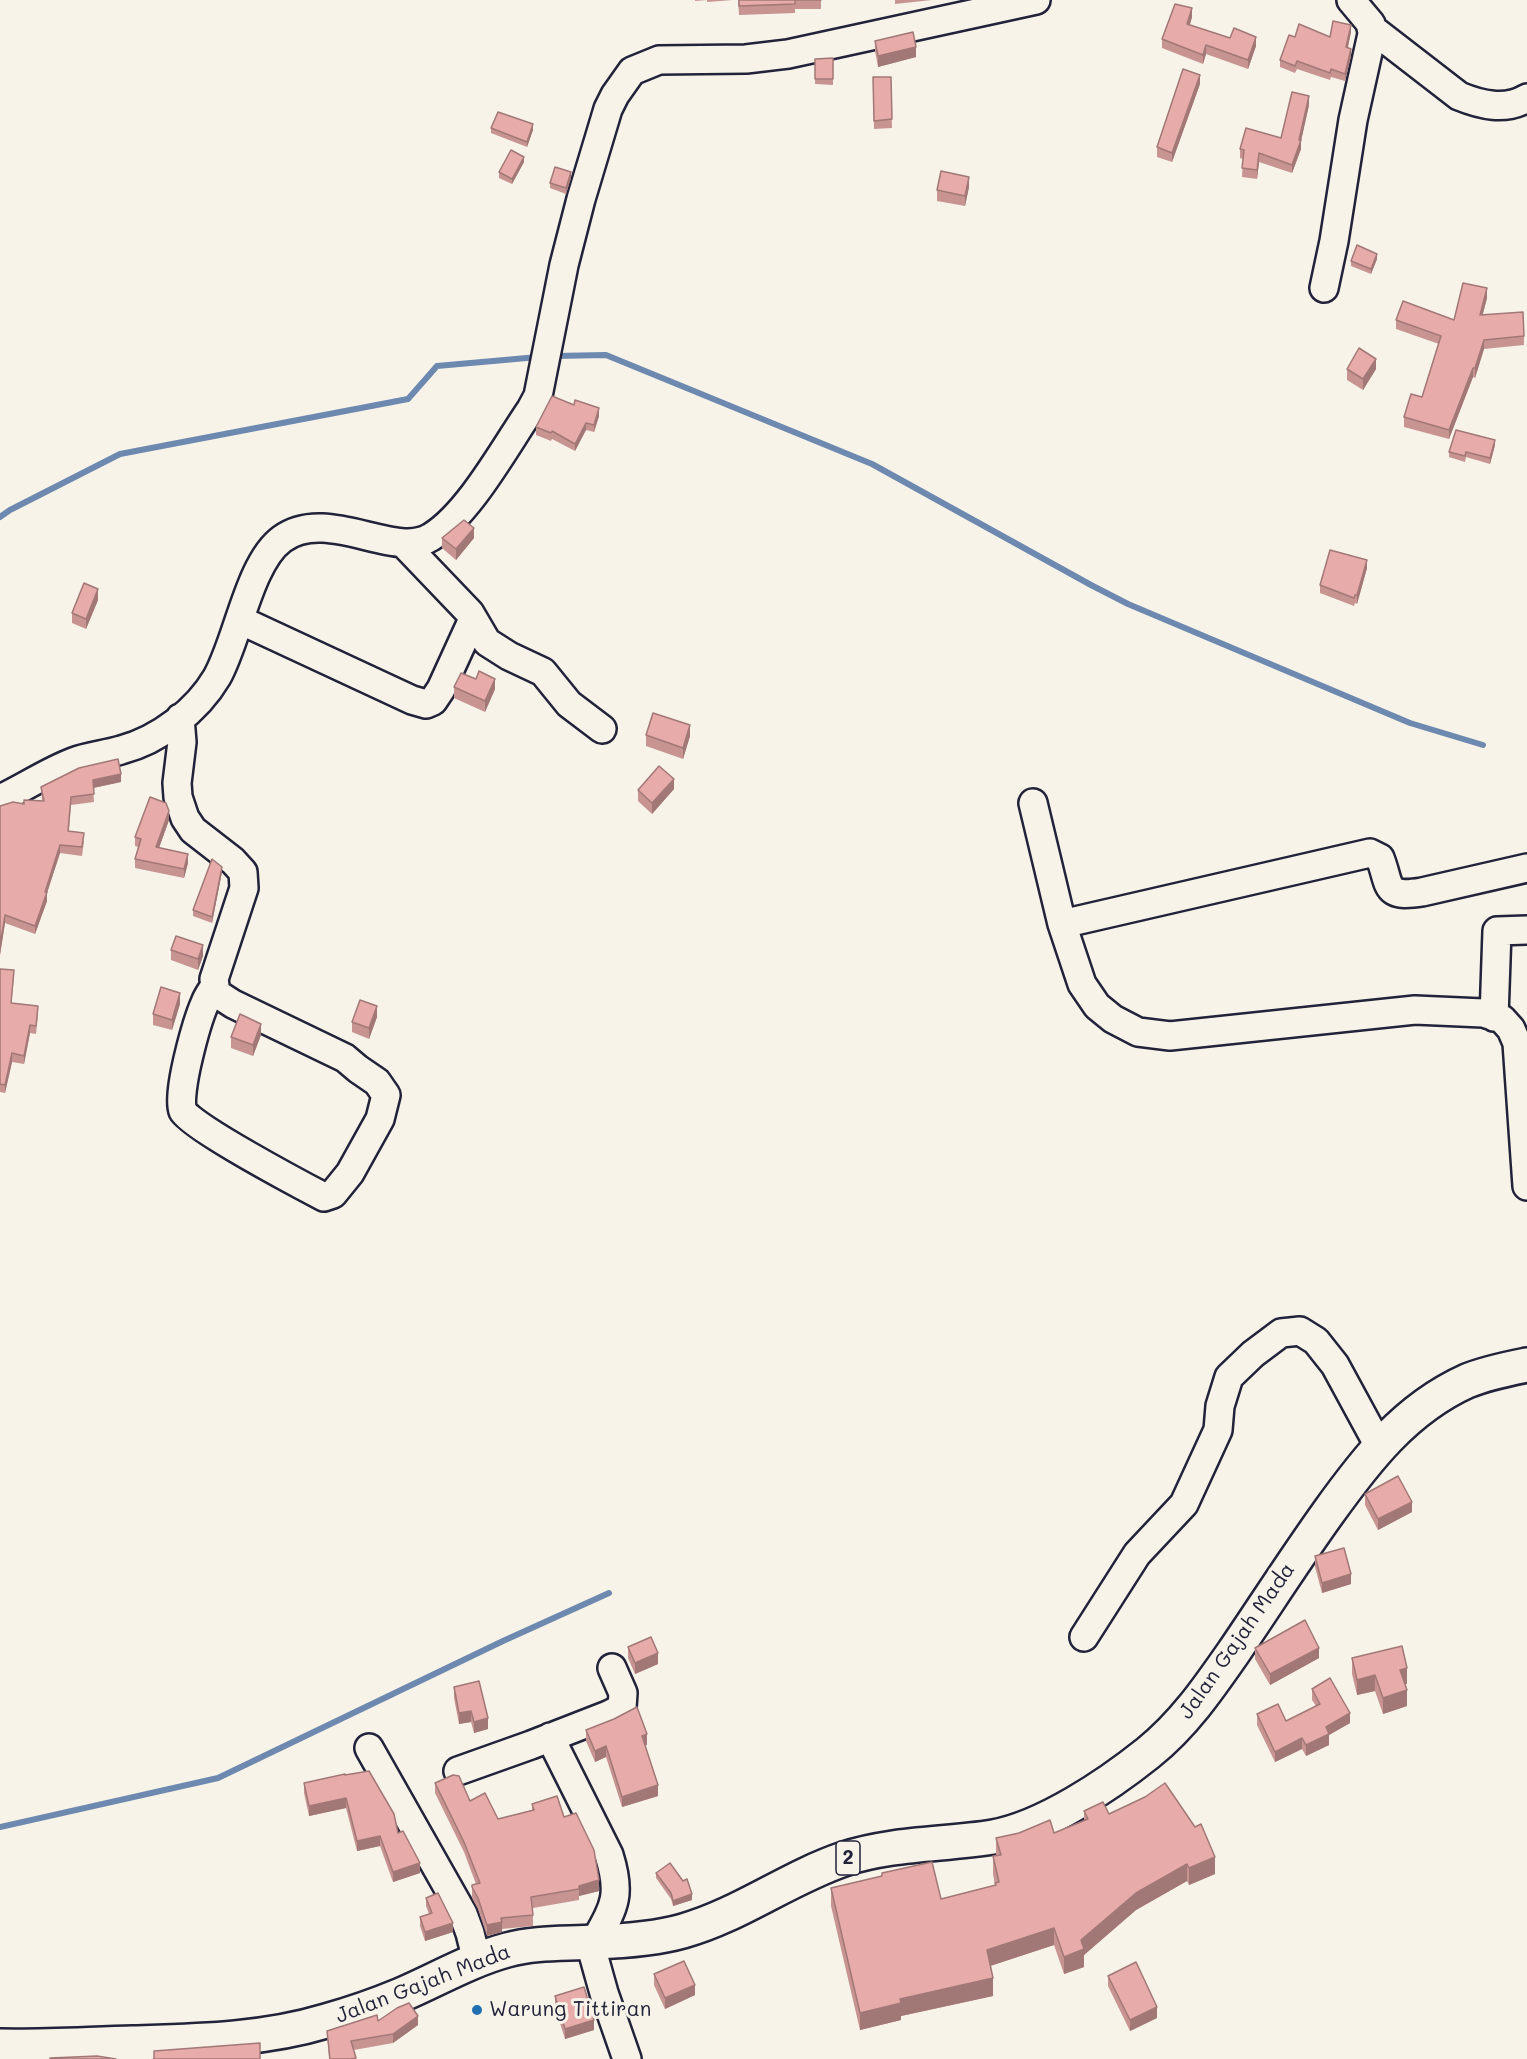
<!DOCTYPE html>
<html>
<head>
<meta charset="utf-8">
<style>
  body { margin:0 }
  canvas { display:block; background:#f7f3e8 }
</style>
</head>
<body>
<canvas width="1527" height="2059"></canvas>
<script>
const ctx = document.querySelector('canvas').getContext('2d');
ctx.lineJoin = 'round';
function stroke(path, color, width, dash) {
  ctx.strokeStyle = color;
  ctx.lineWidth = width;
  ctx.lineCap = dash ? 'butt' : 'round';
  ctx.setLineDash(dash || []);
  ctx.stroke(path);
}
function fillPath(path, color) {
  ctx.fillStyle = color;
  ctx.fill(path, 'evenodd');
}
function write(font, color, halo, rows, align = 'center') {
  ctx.font = font + ' Mali,sans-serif';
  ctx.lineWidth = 6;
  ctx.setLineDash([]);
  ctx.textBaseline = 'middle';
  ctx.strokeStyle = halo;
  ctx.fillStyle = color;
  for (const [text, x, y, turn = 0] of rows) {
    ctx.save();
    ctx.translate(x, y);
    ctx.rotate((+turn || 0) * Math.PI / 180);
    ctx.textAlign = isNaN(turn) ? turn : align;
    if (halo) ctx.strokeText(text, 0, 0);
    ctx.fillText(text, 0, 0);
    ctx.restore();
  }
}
stroke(new Path2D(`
  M554,356L606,355L872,464L1091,585L1128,604L1410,723L1483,745
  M0,517L10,510L120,454L408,399L437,366L538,357
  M0,1827L218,1778L503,1641L609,1593`), '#6e89af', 6);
const minor = new Path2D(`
  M1371,28L1459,96C1481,105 1505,111 1527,98
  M1324,288L1334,241L1353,120L1372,34L1371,24L1351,0
  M404,544L470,613L487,642L509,656L543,672L569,704L602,729
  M240,620L412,700L426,704L433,701L441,689L473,619
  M180,718L182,742L177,783L178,797L185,818L193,830L233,861L243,872L244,888L214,979L216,993L233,1004L345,1058L358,1069L377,1082L386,1095L380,1119L350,1173L333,1194L324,1197C303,1186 190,1126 183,1111C176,1094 197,1021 205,1003C207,997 211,992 214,987
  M0,799C24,788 47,772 73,762C88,756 105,755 121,750C159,740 197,711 217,677C238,640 249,563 282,539C327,506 395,560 431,537C469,514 505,447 531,409L538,396L564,265L581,199L608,109L615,95L632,71L659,60L746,59L788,54L1036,0
  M1033,803L1062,924L1082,984L1097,1006L1113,1019L1138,1032L1170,1036L1415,1010L1483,1013L1502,1019L1511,1029L1517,1043L1527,1186
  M1062,924L1370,853L1380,858C1391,886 1383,898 1422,892L1527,868
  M1494,1017L1497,931L1527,930
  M1084,1637L1137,1554L1184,1504L1218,1430L1220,1406L1229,1377L1253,1354L1281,1333L1300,1331L1316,1341L1335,1365L1379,1446
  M550,1737L609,1855C622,1896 614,1907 594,1943
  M369,1748L463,1914L470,1933L477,1961
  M458,1771L531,1745L608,1715L622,1708L623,1693L612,1668
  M590,1943L604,1993L627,2059`);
const highway = new Path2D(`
  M0,2046C44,2047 89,2044 133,2043C198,2041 263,2040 326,2021C351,2014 377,2005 401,1995C436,1980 470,1960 507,1950C536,1942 565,1944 595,1942C624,1941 655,1939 683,1931C740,1915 788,1878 844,1859C892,1843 944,1845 993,1837C1044,1828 1108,1785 1148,1753C1183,1725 1208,1689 1233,1653C1265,1606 1295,1559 1328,1513C1366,1460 1405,1409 1467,1381C1486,1373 1507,1369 1527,1365`);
stroke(minor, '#22223b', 32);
stroke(highway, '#22223b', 38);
stroke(minor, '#f7f3e8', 27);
stroke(highway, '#f7f3e8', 33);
fillPath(new Path2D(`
  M695,0H733L707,2V0L695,1Z
  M738,0H821V9H795V13L739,15Z
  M895,0H932L895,4Z
  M1192,17L1190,25L1230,38L1256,46L1248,69L1206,54L1203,64L1162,48V39Z
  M1351,32L1348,48L1351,56L1345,81L1331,77L1330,80L1297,69L1295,73L1280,67V60L1295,37H1330Z
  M875,41L916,57L878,67L875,51Z
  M833,58V85L815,84V59Z
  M873,77H891L892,128L874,129Z
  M1200,84L1172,162L1157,157V147Z
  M1309,105L1301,141V149L1292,173L1259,162L1257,179L1242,177L1243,159L1240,158V149L1281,138Z
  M491,128L533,130L527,147L491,133Z
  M524,162L512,184L499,178V172Z
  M571,178L566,194L550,188V183Z
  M969,187L965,206L937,201V190Z
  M1377,259L1371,274L1351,266V261Z
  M1487,298L1483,314L1524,336V345L1484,349L1475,378L1473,377L1449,439L1404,427V417L1422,397L1439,344L1396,329V320H1454Z
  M1347,369H1376L1363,390L1347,380Z
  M599,416L594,432L586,430L575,451L552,439L551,441L536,435V427Z
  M1495,445L1490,464L1466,457L1465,462L1449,457V452Z
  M442,538H474L456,560L442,548Z
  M1367,568L1357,604L1355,603L1354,606L1320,593V585Z
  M98,600L86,629L72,623V613Z
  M454,687L495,689L485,712L454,698Z
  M646,735L690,736L683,759L646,746Z
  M121,782L93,788L94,802L71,805L69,831L84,841L82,856L60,853L47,893V901L35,934L5,923L0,955V806L42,801L41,787Z
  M674,789L652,814L638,801V790Z
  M169,820L159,848L188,863L184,878L135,868V859L138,847L135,846V837Z
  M222,872L212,923L193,916V910Z
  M171,950L203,956L198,970L171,960Z
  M0,969L14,978L11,1003L38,1015L36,1034L30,1033L24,1064L12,1062L5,1093L0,1092Z
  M180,1004L172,1030L153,1025V1014Z
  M377,1017L369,1039L352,1032V1022Z
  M261,1035L253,1056L231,1048V1037Z
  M1365,1494L1412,1512L1378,1530L1365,1505Z
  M1315,1556L1351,1584L1322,1593L1315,1567Z
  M628,1647L658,1664L635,1674L628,1658Z
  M1255,1648L1319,1658L1270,1685L1255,1659Z
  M1352,1658L1407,1684H1405L1407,1706L1383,1714L1375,1691L1357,1695L1352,1674Z
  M454,1687L488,1729L474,1733L471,1722L459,1724L454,1698Z
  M1312,1689L1350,1723L1329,1735V1745L1306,1756L1302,1749L1275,1762L1257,1725V1714L1286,1721L1316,1706L1312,1700Z
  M586,1730L647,1745H645L658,1796L622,1807L606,1757L595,1762L586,1741Z
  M345,1775L398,1833L420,1873L393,1882L380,1846L357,1851L346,1808L309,1816L304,1793V1783Z
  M435,1783L470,1801L498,1819L532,1810V1804L564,1817L599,1891L579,1896V1900L533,1908V1926L502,1929V1932L487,1936L478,1909L472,1898V1885L476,1884L464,1852L435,1793Z
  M1084,1811L1109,1814L1215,1874L1189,1885L1187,1881L1136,1910L1084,1955V1967L1064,1974L1054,1945L990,1966L993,1996L901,2016V2020L860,2030L831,1906V1888L882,1876V1873L941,1899L995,1885L993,1874V1856H996V1838L1054,1833L1084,1821Z
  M656,1873L692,1900L673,1906L671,1899L656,1878Z
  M426,1898L453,1932L425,1941L420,1926V1917L429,1914L426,1906Z
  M654,1974L695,1995L665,2009L654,1985Z
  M1108,1976L1157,2018L1130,2031L1108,1986Z
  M555,1996L594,2030L565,2039L555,2007Z
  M378,2021L418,2025L393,2043L354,2050L356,2059H329L327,2031Z`), '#c79492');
fillPath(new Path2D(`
  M1192,8V17L1187,33V24Z
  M1351,25V32L1346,54V47Z
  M1256,37V46L1248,69V60Z
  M1206,45V54L1203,64V55Z
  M916,47V57L878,67V56Z
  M1351,49V56L1345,81V74Z
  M1200,75V84L1172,162V153Z
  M1309,96V105L1301,141V149L1292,173V165Z
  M533,124V130L527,147V142Z
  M1259,153V162L1257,179V170Z
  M524,157V162L512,184V179Z
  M571,172V178L566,194V188Z
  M969,177V187L965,206V196Z
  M1377,254V259L1371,274V269Z
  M1487,288V298L1480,324V315Z
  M1484,340V349L1475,378V368Z
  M1376,359V369L1363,390V379Z
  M1473,368V377L1449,439V430Z
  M599,408V416L594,432V425Z
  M586,423V430L575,451V444Z
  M1495,440V445L1490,464V458Z
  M474,528V538L456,560V549Z
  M1367,560V568L1357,604V595Z
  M98,589V600L86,629V619Z
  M495,679V689L485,712V701Z
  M690,725V736L683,759V748Z
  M121,774V782L93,788V780Z
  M674,779V789L652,814V803Z
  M169,811V820L156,856V847Z
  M60,845V853L47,893V901L35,934V926Z
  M188,854V863L184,878V869Z
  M222,867V872L212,923V917Z
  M5,915V923L0,955V946Z
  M203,945V956L198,970V959Z
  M180,993V1004L172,1030V1020Z
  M377,1006V1017L369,1039V1028Z
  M261,1024V1035L253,1056V1045Z
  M30,1025V1033L24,1064V1056Z
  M12,1053V1062L5,1093V1085Z
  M1412,1502V1512L1378,1530V1519Z
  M1351,1574V1584L1322,1593V1583Z
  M1319,1648V1658L1270,1685V1674Z
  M658,1653V1664L635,1674V1663Z
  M1407,1668V1684L1400,1685V1670Z
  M1375,1675V1691L1357,1695V1680Z
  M1407,1690V1706L1383,1714V1698Z
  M471,1711V1722L459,1724V1713Z
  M1350,1713V1723L1329,1735V1745L1306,1756V1745L1326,1727Z
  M488,1718V1729L474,1733V1722Z
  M647,1734V1745L642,1747V1736Z
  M1302,1738V1749L1275,1762V1752Z
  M606,1746V1757L595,1762V1751Z
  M658,1785V1796L622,1807V1797Z
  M346,1798V1808L309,1816V1806Z
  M380,1836V1846L357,1851V1841Z
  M1215,1857V1874L1189,1885V1868Z
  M420,1863V1873L393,1882V1872Z
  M1187,1864V1881L1136,1910L1084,1955V1967L1064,1974V1957L1081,1940L1136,1893Z
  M599,1880V1891L579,1896V1886Z
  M692,1894V1900L673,1906V1901Z
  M502,1922V1932L487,1936V1925Z
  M453,1923V1932L425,1941V1932Z
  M1054,1928V1945L987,1967V1950Z
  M993,1978V1996L901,2016V2020L860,2030V2013L900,1999Z
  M695,1985V1995L665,2009V1998Z
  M1157,2007V2018L1130,2031V2020Z
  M418,2016V2025L393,2043V2034Z
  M594,2020V2030L565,2039V2029Z`), '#a27877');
const building = new Path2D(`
  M739,0H821H795V4L739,6Z
  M1175,4L1192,8L1187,24L1230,38L1234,28L1256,37L1248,60L1206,45L1203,55L1162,39Z
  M1333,21L1351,25L1346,47L1351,49L1345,74L1331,69L1330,73L1297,61L1295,66L1280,60L1289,35L1295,37L1299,24L1330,37Z
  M913,32L916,47L878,56L875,41Z
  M833,58V79H815V59Z
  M1183,69L1200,75L1172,153L1157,147Z
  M873,77H891L892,119L874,121Z
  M1292,92L1309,96L1299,140H1301L1292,165L1259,153L1257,170L1242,168L1244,150L1240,149L1246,128L1281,138Z
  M498,112L533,124L527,142L491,128Z
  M511,150L524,157L512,179L499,172Z
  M555,167L571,172L566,188L550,183Z
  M941,171L969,177L965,196L937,190Z
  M1357,245L1377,254L1371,269L1351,261Z
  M1463,283L1487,288L1480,315L1523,312L1524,336L1484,340L1475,368H1473L1449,430L1404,417L1411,394L1422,397L1441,336L1396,320L1403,301L1454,320Z
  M1359,348L1376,359L1363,379L1347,369Z
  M552,396L574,405L575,400L599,408L594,425L586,423L575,444L552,431L551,433L536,427Z
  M1456,430L1495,440L1490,458L1466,452L1465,456L1449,452Z
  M464,520L474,528L456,549L442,538Z
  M1330,550L1367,560L1357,595H1355L1354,598L1320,585Z
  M84,583L98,589L86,619L72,613Z
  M479,671L495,679L485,701L454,687L461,673L476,679Z
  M653,713L690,725L683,748L646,735Z
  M118,759L121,774L93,780L94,794L71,797L68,831L84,833L82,847L60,845L45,892H47L35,926L5,915L0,946V806L13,802L24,804V800L44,801L41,787L79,768Z
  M659,766L674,779L652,803L638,790Z
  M150,797L166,803L169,811L156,847L188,854L184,869L135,859L141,839L135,837Z
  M212,859L222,867L212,917L193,910Z
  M176,936L203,945L198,959L171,950Z
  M0,969L14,970L11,1003L38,1006L36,1026L30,1025L24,1056L12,1053L5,1085L0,1084Z
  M161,987L180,993L172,1020L153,1014Z
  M360,1000L377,1006L369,1028L352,1022Z
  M240,1014L261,1024L253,1045L231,1037Z
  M1398,1476L1412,1502L1378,1519L1365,1494Z
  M1344,1548L1351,1574L1322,1583L1315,1556Z
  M1305,1620L1319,1648L1270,1674L1255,1648Z
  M651,1637L658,1653L635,1663L628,1647Z
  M1402,1646L1407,1668L1400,1670L1407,1690L1383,1698L1375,1675L1357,1680L1352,1658Z
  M1330,1678L1350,1713L1326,1727L1329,1734L1306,1745L1302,1738L1275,1752L1257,1714L1278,1704L1286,1721L1320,1704L1312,1689Z
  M479,1681L488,1718L474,1722L471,1711L459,1713L454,1687Z
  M637,1707L647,1734L642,1736L658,1785L622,1797L606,1746L595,1751L586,1730L614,1719Z
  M369,1771L394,1814L398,1833L403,1831L420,1863L393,1872L380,1836L357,1841L346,1798L309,1806L304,1783L345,1774V1775Z
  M453,1775L459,1776L470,1801L485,1793L498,1819L534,1810L532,1804L557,1796L564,1817L576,1813L594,1850L599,1880L579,1886V1889L531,1897L533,1915L501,1918L502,1922L487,1925L478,1898L472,1887V1885L480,1883L464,1842L435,1783Z
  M1165,1783L1195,1827L1201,1824L1215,1857L1189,1868L1187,1864L1136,1893L1081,1940L1084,1949L1064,1957L1054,1928L987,1950L993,1978L900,1999L901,2003L860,2013L831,1888L882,1876V1873L932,1862L941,1899L996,1885L995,1883L999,1882L993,1856L1001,1855L996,1838L1019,1833L1050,1820L1054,1833L1088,1819L1084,1811L1103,1802L1109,1814L1145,1797Z
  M670,1863L683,1881L687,1879L692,1894L673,1901L671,1893L656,1873Z
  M438,1893L453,1923L425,1932L420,1917L432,1913L426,1898Z
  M684,1961L695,1985L665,1998L654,1974Z
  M1136,1962L1157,2007L1130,2020L1108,1976Z
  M584,1987L594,2020L565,2029L555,1996Z
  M409,2003L418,2016L393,2034L351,2041L356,2058L351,2059H330L327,2031L377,2015L378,2021L397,2008Z
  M260,2043V2059H154V2051Z
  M97,2056L116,2059H50V2058Z`);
fillPath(building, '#e7acaa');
stroke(building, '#a27877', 1.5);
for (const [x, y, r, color] of [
  [477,2010,6,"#1f6fb2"]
]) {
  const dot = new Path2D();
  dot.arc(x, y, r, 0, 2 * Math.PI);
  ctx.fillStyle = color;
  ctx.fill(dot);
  stroke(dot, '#f7f3e8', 2);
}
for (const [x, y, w] of [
  [848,1858,24]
]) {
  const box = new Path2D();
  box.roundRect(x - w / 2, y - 17, w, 34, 4.5);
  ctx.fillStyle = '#f7f3e8';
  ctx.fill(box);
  stroke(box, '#22223b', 1.5);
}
write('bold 20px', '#22223b', null, [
  ["2",848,1858]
]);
write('21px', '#22223b', '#f7f3e8', [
  ["Jalan Gajah Mada",1237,1641,-55],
  ["Jalan Gajah Mada",423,1984,-21]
]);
write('21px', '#22223b', '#f7f3e8', [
  ["Warung Tittiran",489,2010]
], 'left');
</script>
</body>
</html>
